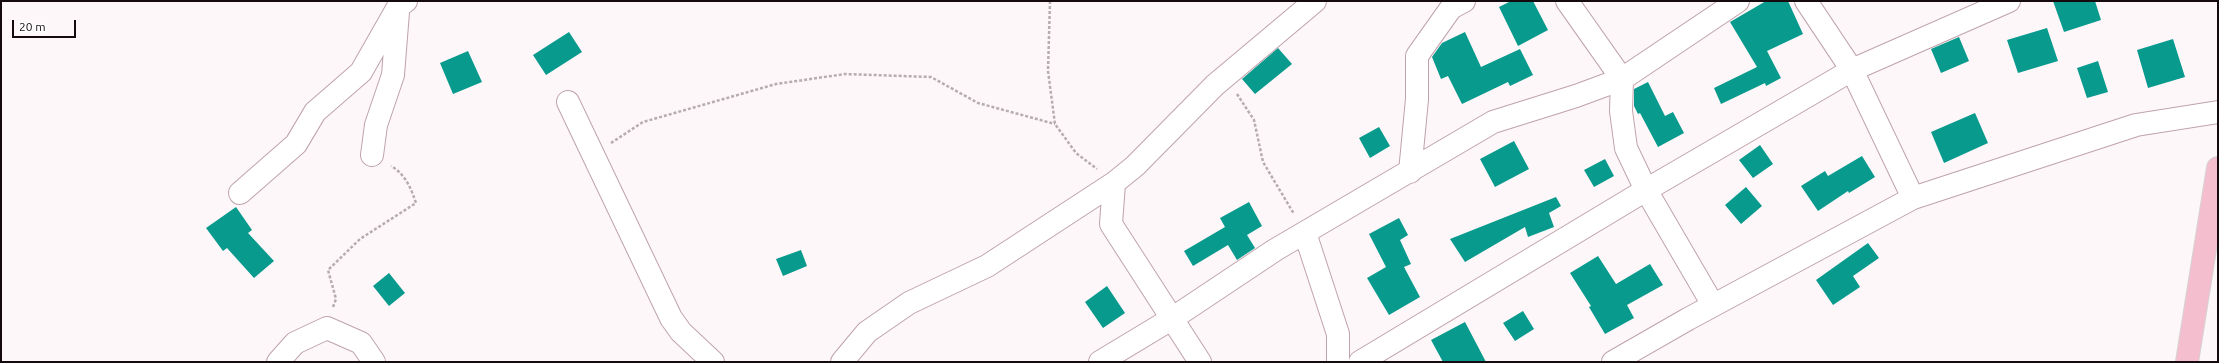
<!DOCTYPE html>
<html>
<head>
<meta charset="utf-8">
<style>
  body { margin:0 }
  #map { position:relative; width:2219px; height:363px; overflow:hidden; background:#fdf7f9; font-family:Ubuntu,sans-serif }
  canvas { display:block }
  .frame { position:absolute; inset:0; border:2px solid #150b0e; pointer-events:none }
  .scale { position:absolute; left:12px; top:20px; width:64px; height:18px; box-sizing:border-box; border:2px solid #150b0e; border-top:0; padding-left:5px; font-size:12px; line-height:14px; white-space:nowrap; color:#150b0e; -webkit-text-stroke:3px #fff; paint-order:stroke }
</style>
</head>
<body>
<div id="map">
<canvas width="2219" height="363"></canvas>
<div class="frame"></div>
<div class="scale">20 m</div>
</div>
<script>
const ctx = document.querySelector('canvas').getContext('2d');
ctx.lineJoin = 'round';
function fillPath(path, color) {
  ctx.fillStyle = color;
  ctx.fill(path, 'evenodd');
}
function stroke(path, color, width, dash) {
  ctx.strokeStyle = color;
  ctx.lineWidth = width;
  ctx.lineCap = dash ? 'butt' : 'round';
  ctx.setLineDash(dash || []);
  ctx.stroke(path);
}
fillPath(new Path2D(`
  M1511,1H1533L1548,30L1518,46L1499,7Z
  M1766,1H1788L1803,34L1767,51L1781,78L1766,86L1765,83L1721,104L1714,88L1757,67L1730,22Z
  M2053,1H2095L2101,20L2064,32Z
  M2047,28L2058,61L2018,73L2007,40Z
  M569,32L582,52L546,75L533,55Z
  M1465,32L1481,67L1520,49L1533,75L1510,86L1508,82L1462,104L1448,76L1441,79L1432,57L1442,43Z
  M1959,37L1969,61L1941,73L1931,49Z
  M2173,39L2185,77L2148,88L2137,50Z
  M1278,48L1292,64L1255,94L1242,79Z
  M468,51L482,82L453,94L440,63Z
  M2098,61L2108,92L2087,98L2077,68Z
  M1648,82L1665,116L1673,112L1684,133L1658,147L1640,113L1638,114L1634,106V89Z
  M1975,113L1988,143L1944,163L1931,132Z
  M1379,127L1390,146L1370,158L1359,138Z
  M1514,141L1529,169L1495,187L1480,159Z
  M1760,145L1773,164L1753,178L1739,160Z
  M1862,156L1875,177L1849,193L1848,191L1818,211L1801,186L1825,171L1828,176Z
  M1605,159L1614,176L1594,187L1584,170Z
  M1746,187L1762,206L1741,224L1725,205Z
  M1556,197L1561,206L1549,213L1554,227L1528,237L1525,227L1465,262L1450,239Z
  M1249,202L1262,226L1247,235L1255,248L1237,260L1228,245L1193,266L1184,251L1225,227L1220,218Z
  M236,207L252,230L248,233L274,261L254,278L227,248L223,251L206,228Z
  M1399,218L1408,235L1400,240L1411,264L1404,267L1420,297L1389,315L1367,278L1386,267L1369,234Z
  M1868,243L1879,258L1853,276L1860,287L1833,305L1816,280Z
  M801,250L807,266L783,276L776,259Z
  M1598,256L1616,284L1650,264L1663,285L1627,305L1634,318L1605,334L1589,307L1591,306L1570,273Z
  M389,273L405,293L389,306L373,286Z
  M1107,286L1125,313L1103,328L1085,302Z
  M1523,311L1534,329L1515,341L1503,323Z
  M1465,322L1486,362H1443L1431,340Z`), '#079a8d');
const minor = new Path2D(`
  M1567,1L1622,79L1621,111L1626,148L1646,190L1713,305
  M1806,1L1852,70L1913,198
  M568,102L671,318L681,332L713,362
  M372,155L376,125L393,75L398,12
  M1410,172L1417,99V56L1451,8L1464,1
  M1114,183L1111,224L1200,362
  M240,193L296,144L315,112L361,72L398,7L406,1
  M1305,233L1338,334V362
  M278,362L295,343L327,328L361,343L374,362
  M842,362L867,332L909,303L987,266L1114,183L1135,166L1215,85L1315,1
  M1100,362L1173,318L1275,250L1493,122L1576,96L1622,79L1738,1
  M1360,362L1646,190L1852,70L2009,1
  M1613,362L1688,319L1913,198L2136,125L2218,112`);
const major = new Path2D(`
  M2187,362L2218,168`);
stroke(minor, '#bfa3aa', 24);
stroke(major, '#d5d3d4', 24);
stroke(new Path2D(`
  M1050,1L1048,71L1055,124L1076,153L1097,169
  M1237,94L1254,120L1263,162L1294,214
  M611,143L643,122L776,84L845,74L931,77L978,103L1055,124
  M333,307L336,299L328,270L360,239L416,203C411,188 405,174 391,166`), '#b5adb0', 2.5, [3, 2]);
stroke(minor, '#fff', 22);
stroke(major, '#f5becf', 22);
</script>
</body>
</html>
